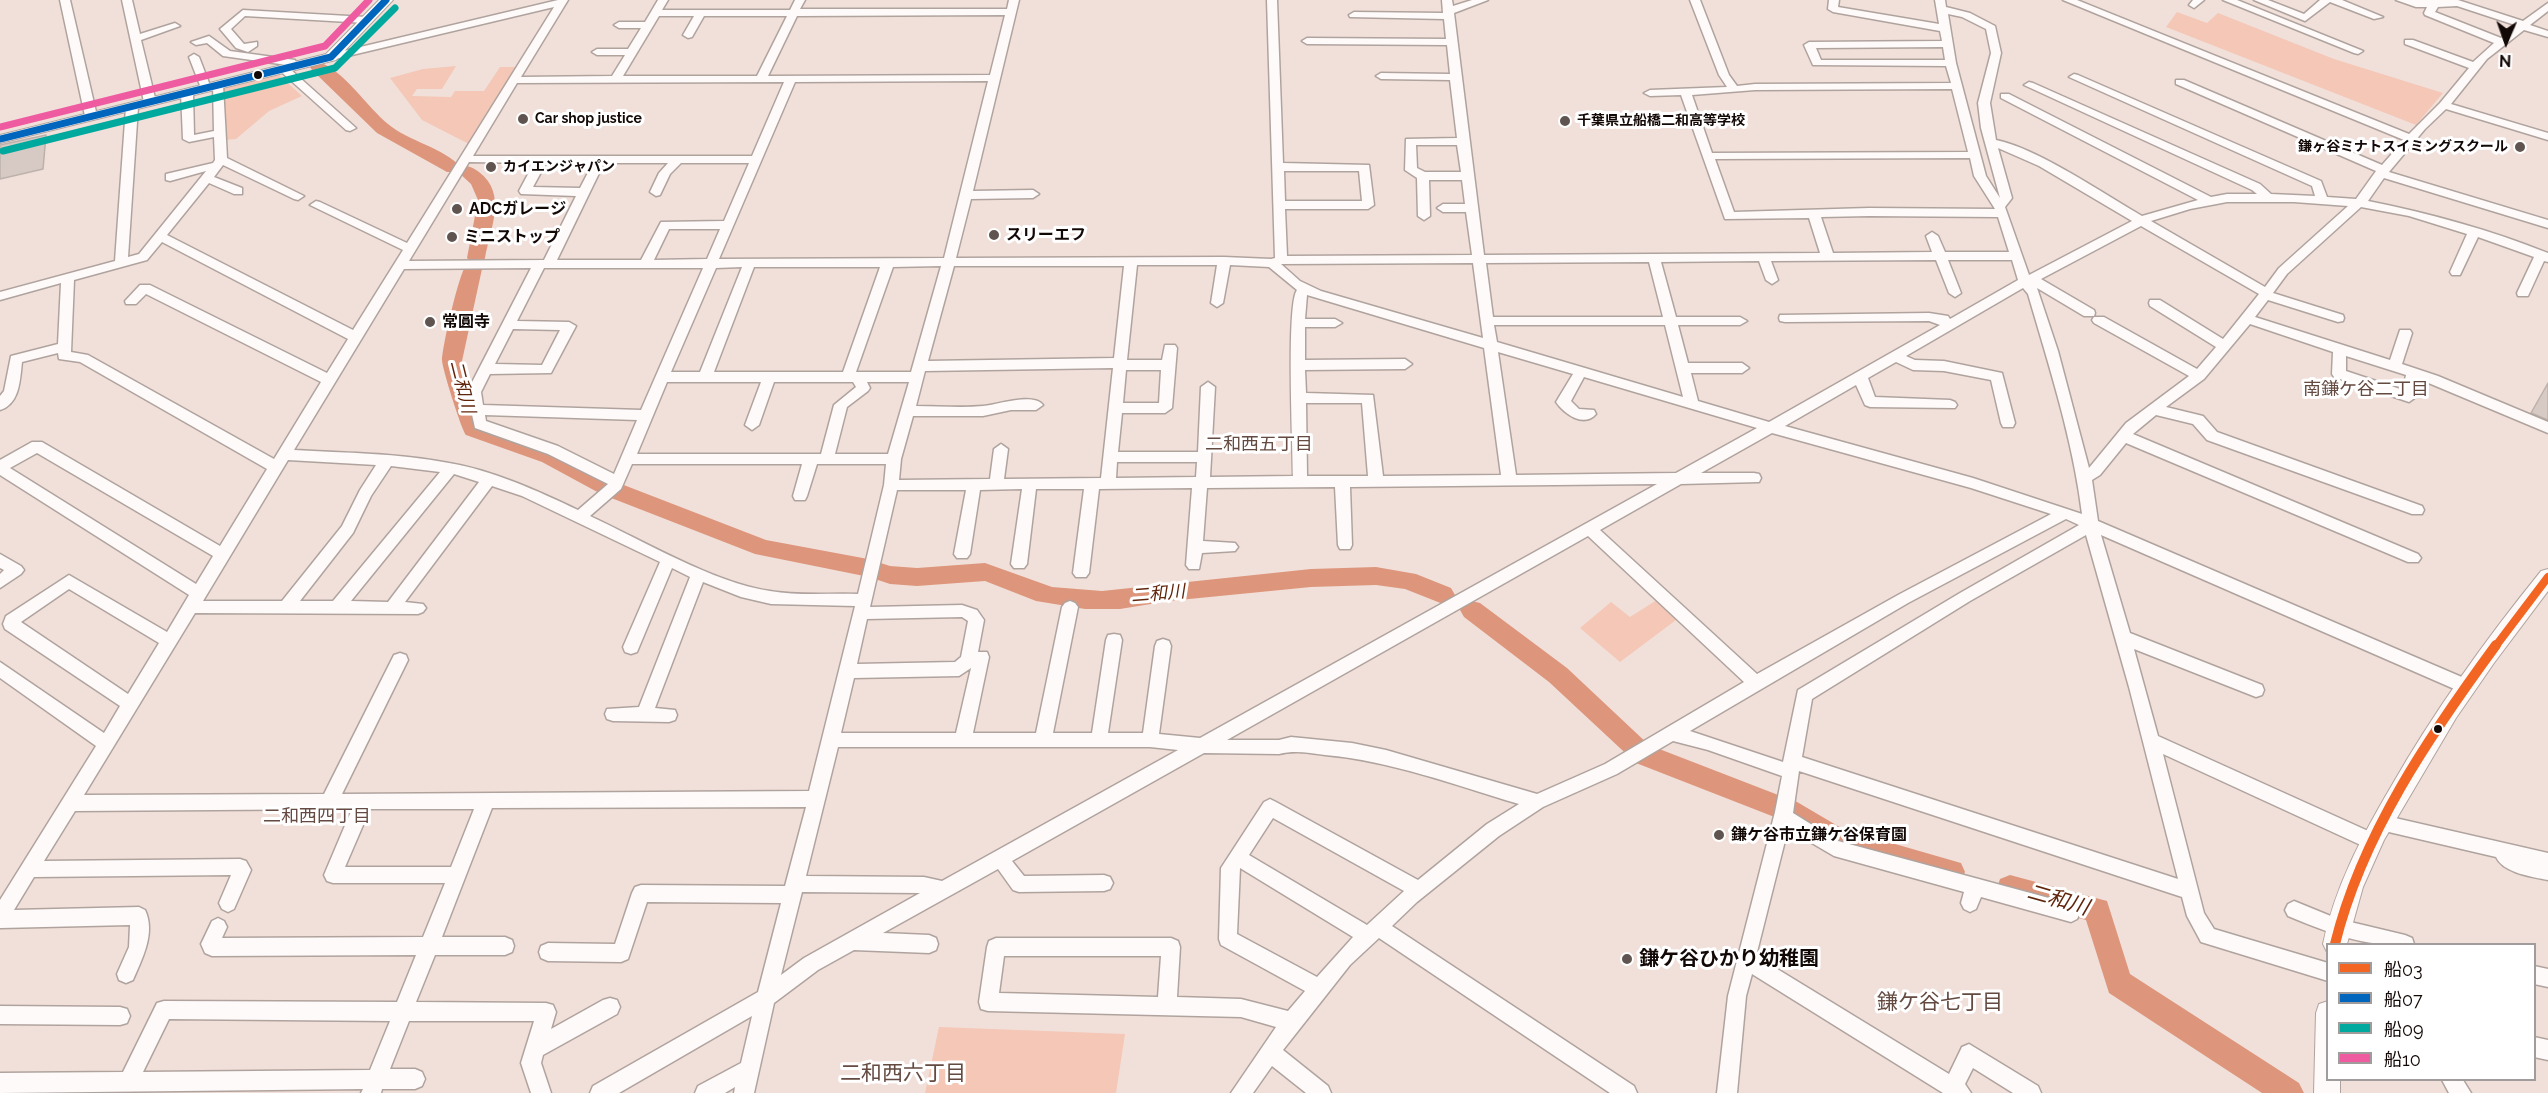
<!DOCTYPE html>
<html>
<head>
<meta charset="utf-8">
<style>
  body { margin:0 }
  #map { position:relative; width:2548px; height:1093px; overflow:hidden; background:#f1e0da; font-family:Raleway,"Noto Sans JP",sans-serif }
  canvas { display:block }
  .legend { position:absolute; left:2326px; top:943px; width:210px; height:138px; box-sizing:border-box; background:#fff; border:2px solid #a09c9b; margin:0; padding:8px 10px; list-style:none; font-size:18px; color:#120806 }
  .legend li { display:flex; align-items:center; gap:12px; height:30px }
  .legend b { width:30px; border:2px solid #a09c9b }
  .north { position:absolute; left:2476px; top:12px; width:60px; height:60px; -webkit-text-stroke:4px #fff; paint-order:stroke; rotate:182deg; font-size:16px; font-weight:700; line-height:24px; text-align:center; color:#120806 }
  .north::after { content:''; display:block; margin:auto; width:21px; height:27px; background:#120806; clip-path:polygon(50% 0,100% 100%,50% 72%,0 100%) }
</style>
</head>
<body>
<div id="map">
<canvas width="2548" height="1093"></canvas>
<ul class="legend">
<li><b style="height:8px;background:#f26522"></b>船03</li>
<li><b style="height:8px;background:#0065bd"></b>船07</li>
<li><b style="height:8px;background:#00a99d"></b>船09</li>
<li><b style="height:8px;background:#ef5ba1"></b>船10</li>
</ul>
<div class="north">N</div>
</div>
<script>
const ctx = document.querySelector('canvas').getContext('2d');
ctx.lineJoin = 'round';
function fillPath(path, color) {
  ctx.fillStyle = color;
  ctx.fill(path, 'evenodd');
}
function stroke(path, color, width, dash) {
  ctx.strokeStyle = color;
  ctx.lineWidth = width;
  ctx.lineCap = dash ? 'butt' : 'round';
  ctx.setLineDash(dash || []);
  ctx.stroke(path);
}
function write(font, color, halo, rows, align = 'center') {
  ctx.font = font + ' Raleway,"Noto Sans JP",sans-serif';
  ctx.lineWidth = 6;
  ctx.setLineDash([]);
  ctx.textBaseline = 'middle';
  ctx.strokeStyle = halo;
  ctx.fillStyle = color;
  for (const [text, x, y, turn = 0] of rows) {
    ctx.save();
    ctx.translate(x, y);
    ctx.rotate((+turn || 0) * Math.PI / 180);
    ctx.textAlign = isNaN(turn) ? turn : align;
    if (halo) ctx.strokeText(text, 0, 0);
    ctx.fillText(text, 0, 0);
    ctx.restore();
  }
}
fillPath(new Path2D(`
  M2177,12L2207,23L2218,13L2334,59L2443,93L2416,125L2166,27Z
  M456,66L442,89H417L412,96L451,97L455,91H484L500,67H517L469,144L422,120L390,78L423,69Z
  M279,75L302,96L269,111L236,139L224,140L222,89Z
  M1660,598L1680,617L1620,662L1580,628L1611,602L1630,617Z
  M939,1027L1125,1034L1116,1093H925Z`), '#f4c7b6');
fillPath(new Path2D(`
  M318,62C342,68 368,108 388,124C408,141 444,148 461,167C469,165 473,168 479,172C508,194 490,229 485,258L483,262L477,264L482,269L462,361L482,425L558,450L616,482L766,540L868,559L890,566L917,568L985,563L1052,587L1102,591L1311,569L1376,567L1416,574L1451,588L1455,595L1451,602L1443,604L1405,589L1376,585L1311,587L1169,601L1120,609H1085L1036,601L985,581L917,586L890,584L869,577L755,554L601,494L542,462L466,435C461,428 442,368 442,360C443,344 458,277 466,265L472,263L467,258L478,200L471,184L458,172H447L377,133L312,70L310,67Z
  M1472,601L1480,603L1567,668L1649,745L1786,798L1788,801L1792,799L1843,829L1961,863L1965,872L1961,881L1952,884L1836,851L1783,819L1781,816L1777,818L1636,763L1549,682L1464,617L1460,610L1464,603Z
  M2010,875L2107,901L2130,974L2299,1083L2304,1093H2262L2109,993L2086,920L2000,897L1997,888L2000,879Z`), '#dd967c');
const building = new Path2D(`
  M46,135L43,169L0,179V145Z
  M2548,383V420L2531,413Z`);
fillPath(building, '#d7c9c4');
stroke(building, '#bdb1ac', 1.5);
const minor = new Path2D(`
  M60,0H70L97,116L95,118L91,119L85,116Z
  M122,0H132L140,34L175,23L180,26L141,40L156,102L154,104L150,105L144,102Z
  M558,0H568L521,77L612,76L625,55H597L592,52L597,49H628L641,28H619L614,25L619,22H645L658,0H668L662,10H790L795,0H805L800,9H1007L1009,0H1019L973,191L1033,190L1039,194L1033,198L971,199L956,258L1224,257L1271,259L1275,258L1267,0H1277L1283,163L1369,165L1374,205L1368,209H1285L1287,256L1472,255L1466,212H1443L1437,208L1443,204H1465L1462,180H1429L1430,216L1424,220L1418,216L1417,178L1405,170L1406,139L1457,138L1450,80L1381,79L1376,76L1381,73L1450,74L1447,45L1307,44L1302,41L1307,38L1446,39L1444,19L1350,17L1349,15L1354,12L1443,13L1442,0H1452L1453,6L1472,0H1488L1454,13L1484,255L1820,253L1809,218L1725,219L1681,95L1650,96L1644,93L1650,90L1727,87L1719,75L1690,0H1700L1729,75L1737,86L1755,84L1951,83L1946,66L1813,65L1804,45L1809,42L1942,41L1940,31L1833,12L1828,9L1829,0H1839L1838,7L1939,24L1935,0H1945L1946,7L1970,13L1995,26L2001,53L1990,103L1996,140C2037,148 2104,194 2142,216L2198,200L2001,98V94H2009L2211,197L2227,194H2257L2252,190L2024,85L2029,82L2033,83L2260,184L2271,194L2315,196L2312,186L2069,77L2074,74L2078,75L2321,181L2327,197L2356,199L2376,171L2176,84V80H2184L2382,165L2404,140L2063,0H2077L2409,134L2440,103L2469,68L2405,44V40H2413L2473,62L2494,43L2425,15L2424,13L2427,7H2416L2396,0H2458L2523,21L2548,3V11L2530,25L2548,31V37L2524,30L2487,59L2451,104L2548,133V140L2446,109L2425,129L2389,172L2548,220V228L2384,178L2368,201C2429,213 2490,230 2548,253V262L2544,261L2528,296H2518L2517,293L2534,257L2478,237L2460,275H2452L2450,272L2467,234L2409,216L2361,207L2287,274L2273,293L2343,315L2344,318L2343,321L2338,322L2268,300L2255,317L2390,360L2400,330H2410L2412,333L2402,364L2438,376L2548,422V433L2419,379L2416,397L2409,402L2334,377L2332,374L2333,352L2250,324L2204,379L2166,407L2203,416L2217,432L2422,506L2424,510L2422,514H2412L2207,440L2193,424L2156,415L2133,434L2418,554L2421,558L2418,562H2408L2126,443L2100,475L2092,480L2098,521L2471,681L2473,686L2471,691L2465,693L2459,691L2101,535L2130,633L2262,685L2264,690L2262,695L2256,697L2134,649L2158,736L2377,835L2380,841L2377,847L2371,849L2365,847L2163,754L2204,913L2214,929L2328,963V981L2201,942L2187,916L2182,897L1799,771L1793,813L1838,841L2071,904L2077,907L2080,913L2077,919L2071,922L1981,897L1976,909L1970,912L1964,909L1961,903L1964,892L1834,856L1788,829L1756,956L1949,1074L1962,1047L1969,1044L2038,1086L2041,1093H2013L1973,1068L1965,1084L1971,1093H1943L1752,974L1746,996L1737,1093H1717L1728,996L1775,812L1782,776L1708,750L1673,741L1617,774L1543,807L1499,836L1417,902L1392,926L1634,1086L1637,1093H1610L1379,938L1350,965L1283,1050L1328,1086L1331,1093H1306L1272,1066L1253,1093H1231L1276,1027L1241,1017L988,1011L981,1009L979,1002L987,947L989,941L996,938H1171L1178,941L1180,947L1177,997L1241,999L1288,1011L1305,991L1221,945L1219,939L1221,868L1264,802L1270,799L1276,802L1418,880L1487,824L1519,804C1455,785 1391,761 1325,755C1309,753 1295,750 1279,754L1204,753L1012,861L1024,876L1104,875L1110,877L1113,883L1110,889L1104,891L1019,892L1013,890L998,869L883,933L929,935L936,938L938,944L936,950L929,953L854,950L818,970L774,1003L754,1093H734L735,1087L725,1093H695L698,1086L741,1063L752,1016L619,1093H590L593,1086L758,992L781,903L647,902L628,959L621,962L548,961L541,958L539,952L541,946L548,943L615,944L632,893L635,887L641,885L785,886L806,807L492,808L442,937H505L512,940L514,946L512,952L505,955H435L416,1002L546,1003L553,1005L556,1012L551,1029L603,1000L610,998L617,1000L620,1007L617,1014L543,1055L541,1063L551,1093H531L521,1063L534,1021H409L390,1069H415L422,1072L425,1079L422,1086L415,1089H382L381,1093H361L363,1089L0,1093V1073L123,1072L157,1003L164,1001L397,1002L416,955L212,956L205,953L201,944L212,921L218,918L224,921L227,927L222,938L423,937L445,883H333L327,881L324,875L352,809L75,811L44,861L240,859L246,861L251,870L234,909L228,912L222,909L219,903L231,875L34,877L14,910L139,907L145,910C156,933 142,959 133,980L126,983L119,980L117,974L129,947L130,925L0,928V900L96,746L0,678V662L104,733L120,706L5,629L3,624L6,616L69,575L167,632L189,595L0,475V460L32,442H42L220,546L267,469L80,362L59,359L58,353L22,362C20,379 20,404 0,410V396L4,391L11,356L58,344L61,283L0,300V292L115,261L126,107L132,104L138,107L128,257L139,254L206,171L170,181L166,180V174L213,163L215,160L214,137L189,142L183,139L181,93L187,90L193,93L194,135L214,131L213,85L218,82L223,85L227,158L304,196L298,200L294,199L223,165L214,177L242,188V194H234L209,183L167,235L353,330L403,250L310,205L316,201L320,202L407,243L554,7L331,60L326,57L331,54ZM2457,6L2515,25V27L2501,38L2435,12L2438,7ZM1948,14L1962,17L1986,29L1991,53L1978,103L1981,128L2000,198L1986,176L1956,63ZM1005,15L990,75L768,76L797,16ZM659,16H694L683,35L688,38L692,37L704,16H787L757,76H623ZM1943,47L1945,60H1821L1816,48ZM988,81L944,258L719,259L795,82ZM784,82L752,156H473L517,83ZM1952,89L1968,152L1712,153L1692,95L1755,90ZM1416,145H1457L1461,172H1425L1417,168ZM1998,148L2039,166L2132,221L2029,275L2005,207L2012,198ZM1970,158L1974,176L1995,209L1869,208L1734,212L1715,159ZM469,162L534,163L519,191L521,194L576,196L544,260L409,261ZM546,163H593L580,188L533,187ZM604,163H668L659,173L650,192L656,196L660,195L670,174L681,163H749L724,221L661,222L641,260H557ZM1284,171H1359L1362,201H1285ZM2227,202H2294L2348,206L2279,268L2265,287L2151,221L2190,209ZM1869,216L1998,217L2009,252H1945L1938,236L1932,232L1926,236L1932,252L1833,253L1821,217ZM2141,226L2259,294L2223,339L2160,300H2150L2149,303L2150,306L2216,347L2197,369L2104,317H2094L2092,320L2094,323L2189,376L2126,423L2089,468L2058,351L2037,288L2084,316H2094L2095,313L2094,310L2041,279ZM669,229H720L707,259L654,260ZM162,242L348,339L327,373L150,285H140L125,301L126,304H136L146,294L321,382L274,459L88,355L71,352L74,280L147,260ZM1936,260L1949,293L1955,297L1961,293L1948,260H2012L2018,280L1950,319L1948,316L1929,313L1780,315L1779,318L1780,321L1785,322L1929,321L1940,325L1769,422L1698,401L1691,373H1742L1749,368L1742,363H1688L1678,325H1740L1747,321L1740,317H1676L1661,262L1759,261L1766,280L1772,284L1778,280L1771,261ZM1649,262L1663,317H1493L1486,263ZM1473,263L1483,338L1321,291L1300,281L1281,264ZM1137,265H1217L1211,303L1217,307L1223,303L1230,265L1269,267L1297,290C1286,304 1293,448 1293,476L1210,477L1215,387L1208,382L1201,387L1198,452H1118L1122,413H1165L1172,408L1177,348L1175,345H1165L1162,360H1127ZM941,266L911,372H856L893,267ZM954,266H1124L1114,358L928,361ZM742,267L700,372H671L716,268ZM754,267H880L843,372H714ZM531,268L467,392L475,428L548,454L608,484L578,510C538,491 492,470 449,463C398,453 346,453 294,450L404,269ZM544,268H703L641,410L483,405L481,392L490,374L551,373L576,326L569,322L517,321ZM2023,288L2028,294C2049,366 2073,440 2082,514L1973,478L1785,426L1856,385L1865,405L1870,407L1955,408L1957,405L1955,402L1950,400L1875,397L1868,378L1896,362L1913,370L1944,371L1991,380L2001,423L2003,427H2013L2015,423L2002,373L1944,361L1915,360L1906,356ZM1307,295L1484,348L1501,475L1383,476L1373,395L1306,393L1305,370L1405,369L1412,364L1405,359L1305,360V327H1335L1342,323L1335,319H1305ZM1494,325H1665L1683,397L1497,342ZM513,329L560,330L542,365L495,364ZM1498,352L1573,374L1556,402C1564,414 1584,428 1596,414L1594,410L1579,409L1571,401L1584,377L1757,428L1676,473L1516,475ZM2346,356L2406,375L2403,390L2346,371ZM1113,368L1101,478L1004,479L1008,449L1001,444L994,449L990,479L899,480L901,459L913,416H983L1011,410H1036L1043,405C1033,392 997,405 983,406C961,408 938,406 916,406L925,371ZM1126,370H1161L1159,403H1123ZM667,382H761L745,425L752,430L759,425L774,382H853L856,387L834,405L821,454H637ZM867,382H909L888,454H835L847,407L868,391L870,388ZM1306,403H1362L1368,476H1307ZM485,415L637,420L614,474L558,446L486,421ZM1772,433L1971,488L2051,514L1898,595L1757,674L1600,530L1681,484L1759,482L1761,478L1759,474L1754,473H1701ZM37,453L213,556L196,584L10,468ZM288,460L376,465L360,490L342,526L282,601H203ZM1117,462H1197L1196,477L1116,478ZM632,464H802L793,496L795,500H805L807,496L817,464H886L884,485L858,594C829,593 798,596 770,591C714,583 642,540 590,516L621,489ZM391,466L440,472L333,601H300L353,533L371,496ZM454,474L479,482L388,602L351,601ZM1657,484L1200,738L1159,734L1171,646L1169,641L1163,639L1157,641L1155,646L1143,733H1108L1122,640L1120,635L1114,634L1108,635L1106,640L1092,733H1053L1078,607L1075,603L1070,601L1065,603L1062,607L1036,733H973L989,657L987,652H978L984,620L977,610L962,605L870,607L897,490H966L954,554L957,558H967L970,554L980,490L1022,489L1011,564L1014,568H1024L1027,564L1036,489H1084L1073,573L1076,577H1086L1089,573L1099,489L1192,488L1186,565L1189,569H1199L1202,553L1235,551L1238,547L1235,543L1203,541L1207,488L1335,487L1338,545L1340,549H1350L1352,545L1350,487ZM492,486L522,496L660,562L623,647L625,652L631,654L637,652L672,568L690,577L639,707L607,709L605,714L607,719L613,721L669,722L675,720L677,715L675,710L655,708L703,582L741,597L771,604L855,606L809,791L342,794L408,660L406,655L400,653L394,655L324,794L84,795L195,613L418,614L423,612L426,608L423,604L405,602ZM2066,519L2079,525L1960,593L1798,690L1783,762L1690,731L1908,603ZM2086,535L2129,687L2178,879L1802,757L1812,699L1970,601ZM1588,536L1744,682L1605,764L1537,794L1386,750L1352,743L1291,737L1279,740H1227ZM69,589L159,643L128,694L21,622ZM962,617L968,621L961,657L955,662L857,664L867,619ZM971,668L956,733H841L854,678L959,676ZM838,747H1150L1178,750L942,881L924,877L806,876ZM370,809H474L451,867H345ZM1273,818L1404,891L1367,925L1249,855ZM1240,868L1353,937L1317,977L1237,934ZM802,892L920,893L804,958L781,975ZM1004,956H1161L1158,997L999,993ZM169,1019L390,1021L370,1070L143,1072Z
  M2193,0H2204L2194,8L2189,5Z
  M2223,0H2237L2363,51L2358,54L2354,53Z
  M2254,0H2268L2304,14L2320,0H2342L2383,17L2374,19L2330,2L2305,21Z
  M243,10L366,17L371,20L366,23L245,16L231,29L244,44L257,42V46L248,52L236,48L220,29Z
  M209,36L230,51L295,60L298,67L290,69L356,128L350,131L346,130L278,69L283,66L288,68L287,65L223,56L207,43L196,45L191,42Z
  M194,54L199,57L211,88L210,90H202L201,88L189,57Z
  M0,554L21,566L24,570L21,574L0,588V574L4,570L0,568Z
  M2382,815L2548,853V880C2533,877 2503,873 2496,857L2376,829L2373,823L2376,817Z
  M2294,901L2338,919L2405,935L2412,938L2414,944C2369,949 2329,933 2288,916L2285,910L2288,904Z
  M2534,966L2548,969V987L2534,984Z
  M0,1006L120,1007L127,1009L130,1016L127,1023L120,1025L0,1024Z
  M2534,1037L2548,1040V1060L2534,1057Z
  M2442,1080H2463L2471,1093H2449Z`);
const major = new Path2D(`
  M379,0H393L336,60L0,143V135L326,54Z
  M2548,569V591L2494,663L2456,718L2384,840L2363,887L2347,944H2328L2327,952L2323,944C2335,886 2362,836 2392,785C2435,710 2486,639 2541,571Z
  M2328,1001V1080H2340V1093H2314L2316,1013L2319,1004Z`);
stroke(minor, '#b0a39e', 3);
stroke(major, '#b0a39e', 2);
fillPath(minor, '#fdfaf9');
fillPath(major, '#fdfaf9');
stroke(new Path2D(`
  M2495,647L2548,577`), '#f26522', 8);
stroke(new Path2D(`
  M2335,944C2362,834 2430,735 2496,645`), '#f26522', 10);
stroke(new Path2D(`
  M0,139L331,57L386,0`), '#0065bd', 7);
stroke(new Path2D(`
  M3,151L335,68L395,8`), '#00a99d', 7);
stroke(new Path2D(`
  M0,127L325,46L369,0`), '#ef5ba1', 7);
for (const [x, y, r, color] of [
  [258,75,5,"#120806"],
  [523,119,6,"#605450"],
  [1565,121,6,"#605450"],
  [2520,147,6,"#605450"],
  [491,167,6,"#605450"],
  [457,209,6,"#605450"],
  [994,235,6,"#605450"],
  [452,237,6,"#605450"],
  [430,322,6,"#605450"],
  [2438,729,5,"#120806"],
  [1719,835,6,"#605450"],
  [1627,959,6,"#605450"]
]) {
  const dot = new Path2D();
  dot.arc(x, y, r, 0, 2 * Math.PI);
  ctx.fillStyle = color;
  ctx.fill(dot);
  stroke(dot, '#fff', 2);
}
write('bold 14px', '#120806', '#fff', [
  ["Car shop justice",535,119],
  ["千葉県立船橋二和高等学校",1577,121],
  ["鎌ヶ谷ミナトスイミングスクール",2508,147,"right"],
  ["カイエンジャパン",503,167]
], 'left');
write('bold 16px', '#120806', '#fff', [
  ["ADCガレージ",469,209],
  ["スリーエフ",1006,235],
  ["ミニストップ",464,237],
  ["常圓寺",442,322],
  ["鎌ケ谷市立鎌ケ谷保育園",1731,835]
], 'left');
write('italic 18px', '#61250b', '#fff', [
  ["二和川",462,387,76],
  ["二和川",1158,594,-5]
]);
write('18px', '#644a41', '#fff', [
  ["南鎌ケ谷二丁目",2366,390],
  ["二和西五丁目",1259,445],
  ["二和西四丁目",317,817]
]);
write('bold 20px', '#120806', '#fff', [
  ["鎌ケ谷ひかり幼稚園",1639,959]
], 'left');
write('italic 21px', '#61250b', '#fff', [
  ["二和川",2058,900,16]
]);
write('21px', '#644a41', '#fff', [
  ["鎌ケ谷七丁目",1940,1003],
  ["二和西六丁目",903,1074]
]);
</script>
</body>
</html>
